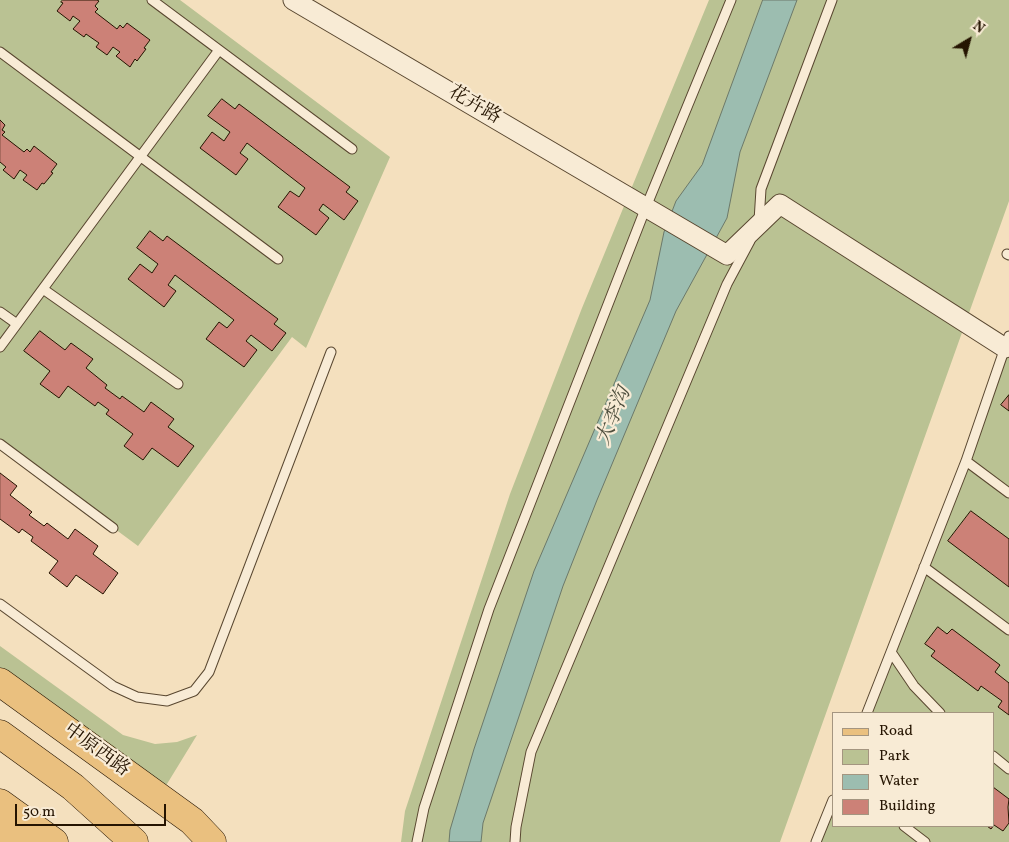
<!DOCTYPE html>
<html>
<head>
<meta charset="utf-8">
<style>
  body { margin:0 }
  #map { position:relative; width:1009px; height:842px; overflow:hidden; background:#f4e0be; font-family:Vollkorn,serif }
  canvas { display:block }
  .legend { position:absolute; left:832px; top:712px; width:162px; height:115px; box-sizing:border-box; background:#f8ebd5; border:1px solid #a49580; margin:0; padding:6px 9px; list-style:none; font-size:15px; color:#251401 }
  .legend li { display:flex; align-items:center; gap:10px; height:25px }
  .legend b { width:25px; border:1px solid #a49580 }
  .north { position:absolute; left:944px; top:15px; width:50px; height:50px; -webkit-text-stroke:4px #f8ebd5; paint-order:stroke; rotate:37deg; font-size:14px; font-weight:700; line-height:20px; text-align:center; color:#251401 }
  .north::after { content:''; display:block; margin:auto; width:18px; height:22px; background:#251401; clip-path:polygon(50% 0,100% 100%,50% 72%,0 100%) }
  .scale { position:absolute; left:15px; top:804px; width:151px; height:22px; box-sizing:border-box; border:2px solid #251401; border-top:0; padding-left:6px; font-size:15px; line-height:18px; white-space:nowrap; color:#251401; -webkit-text-stroke:4px #f8ebd5; paint-order:stroke }
</style>
</head>
<body>
<div id="map">
<canvas width="1009" height="842"></canvas>
<ul class="legend">
<li><b style="height:6px;background:#eac07f"></b>Road</li>
<li><b style="height:14px;background:#bac293"></b>Park</li>
<li><b style="height:14px;background:#9cbdb0"></b>Water</li>
<li><b style="height:14px;background:#cc8177"></b>Building</li>
</ul>
<div class="north">N</div>
<div class="scale">50 m</div>
</div>
<script>
const ctx = document.querySelector('canvas').getContext('2d');
ctx.lineJoin = 'round';
function fillPath(path, color) {
  ctx.fillStyle = color;
  ctx.fill(path, 'evenodd');
}
function stroke(path, color, width, dash) {
  ctx.strokeStyle = color;
  ctx.lineWidth = width;
  ctx.lineCap = dash ? 'butt' : 'round';
  ctx.setLineDash(dash || []);
  ctx.stroke(path);
}
function write(font, color, halo, rows, align = 'center') {
  ctx.font = font + ' Vollkorn,"Noto Serif SC",serif';
  ctx.lineWidth = 4.5;
  ctx.setLineDash([]);
  ctx.textBaseline = 'middle';
  ctx.strokeStyle = halo;
  ctx.fillStyle = color;
  for (const [text, x, y, turn = 0] of rows) {
    ctx.save();
    ctx.translate(x, y);
    ctx.rotate((+turn || 0) * Math.PI / 180);
    ctx.textAlign = isNaN(turn) ? turn : align;
    if (halo) ctx.strokeText(text, 0, 0);
    ctx.fillText(text, 0, 0);
    ctx.restore();
  }
}
fillPath(new Path2D(`
  M0,0H180L390,157L306,348L292,337L138,546L0,444Z
  M709,0H1009V201L780,842H401L405,811L510,494L582,308Z
  M1009,336V842H816L833,800V826H993V713H867Z
  M0,646L123,735L155,744L177,742L197,735L159,797L0,682Z`), '#bac293');
const water = new Path2D(`
  M763,0H797L740,152L727,218L676,311L597,500L563,586L483,823L481,842H449L450,830L474,749L534,571L650,300L664,232L676,201L702,165Z`);
fillPath(water, '#9cbdb0');
stroke(water, '#6c796a', 1);
const building = new Path2D(`
  M63,0H97L99,1L95,6L98,9L95,12L117,29L120,25L123,28L127,23L150,40L144,48L146,49L137,61L135,59L130,67L116,56L120,52L113,47L107,55L96,47L99,43L86,34L84,37L73,29L80,21L73,16L70,21L57,11L63,3L61,2Z
  M222,99L235,109L239,104L350,187L346,192L358,201L344,220L323,204L319,210L329,218L316,235L278,207L290,191L299,197L305,188L247,143L240,153L248,159L236,175L200,148L212,132L224,141L230,132L208,116Z
  M0,120L5,125L2,130L5,132L2,135L24,152L27,149L30,152L34,146L57,164L51,172L53,173L44,184L42,183L37,190L23,180L27,175L20,170L14,179L3,170L6,167L0,162Z
  M150,231L163,241L167,236L278,319L274,324L286,333L272,351L251,335L246,341L257,350L244,367L206,339L219,322L227,328L234,320L175,275L168,285L176,291L164,307L128,279L140,264L152,273L158,264L137,248Z
  M40,331L65,350L71,343L93,359L86,368L107,385L105,388L120,399L122,396L144,412L151,402L174,419L168,427L194,446L178,467L152,448L143,460L124,446L133,434L106,414L109,410L98,402L95,406L68,386L59,398L40,384L50,371L24,351Z
  M1009,395V411L1001,405Z
  M0,473L17,486L10,495L32,512L29,515L44,526L47,523L68,539L75,529L98,546L93,554L118,573L103,594L76,575L67,587L49,573L58,561L31,541L33,537L22,529L19,533L0,519Z
  M971,511L1009,539V587L948,541Z
  M938,627L947,634L952,629L1000,665L995,672L1009,683V715L998,707L1002,701L981,686L978,691L931,656L935,651L925,644Z
  M993,787L1009,799L1008,807L1009,823L1003,831L994,825L991,829L987,826H993Z`);
fillPath(building, '#cc8177');
stroke(building, '#251401', 1);
const lane = new Path2D(`
  M152,0L352,149
  M0,52L278,259
  M759,221L761,189L832,0
  M1007,254L1009,255
  M43,289L178,384
  M0,312L17,324
  M0,347L219,50
  M0,444L113,528
  M966,461L1009,493
  M924,567L1009,630
  M0,604L113,686L137,697L167,701L194,691L209,672L331,352
  M891,652L914,686L940,713
  M867,713L966,461L1009,336
  M993,756L1009,769
  M904,826L925,842
  M417,842L424,808L489,609L646,207L731,0
  M515,842L516,827L531,752L727,284L750,241
  M816,842L833,800`);
const street = new Path2D(`
  M293,0L727,255L780,204L1005,348`);
const primary = new Path2D(`
  M0,682L192,821L212,842`);
const highway = new Path2D(`
  M0,734L73,787L134,842
  M0,803L54,842
  M0,829L18,842`);
stroke(lane, '#594730', 11);
stroke(street, '#594730', 21);
stroke(primary, '#251401', 29);
stroke(highway, '#251401', 29);
stroke(lane, '#f8ebd5', 9);
stroke(street, '#f8ebd5', 19);
stroke(primary, '#eac07f', 28);
stroke(highway, '#eac07f', 28);
write('19px', '#251401', '#f8ebd5', [
  ["花卉路",474,106,30],
  ["中原西路",96,751,36]
]);
write('italic 20px', '#4f4f3e', '#f8ebd5', [
  ["大李沟",615,417,-68]
]);
</script>
</body>
</html>
